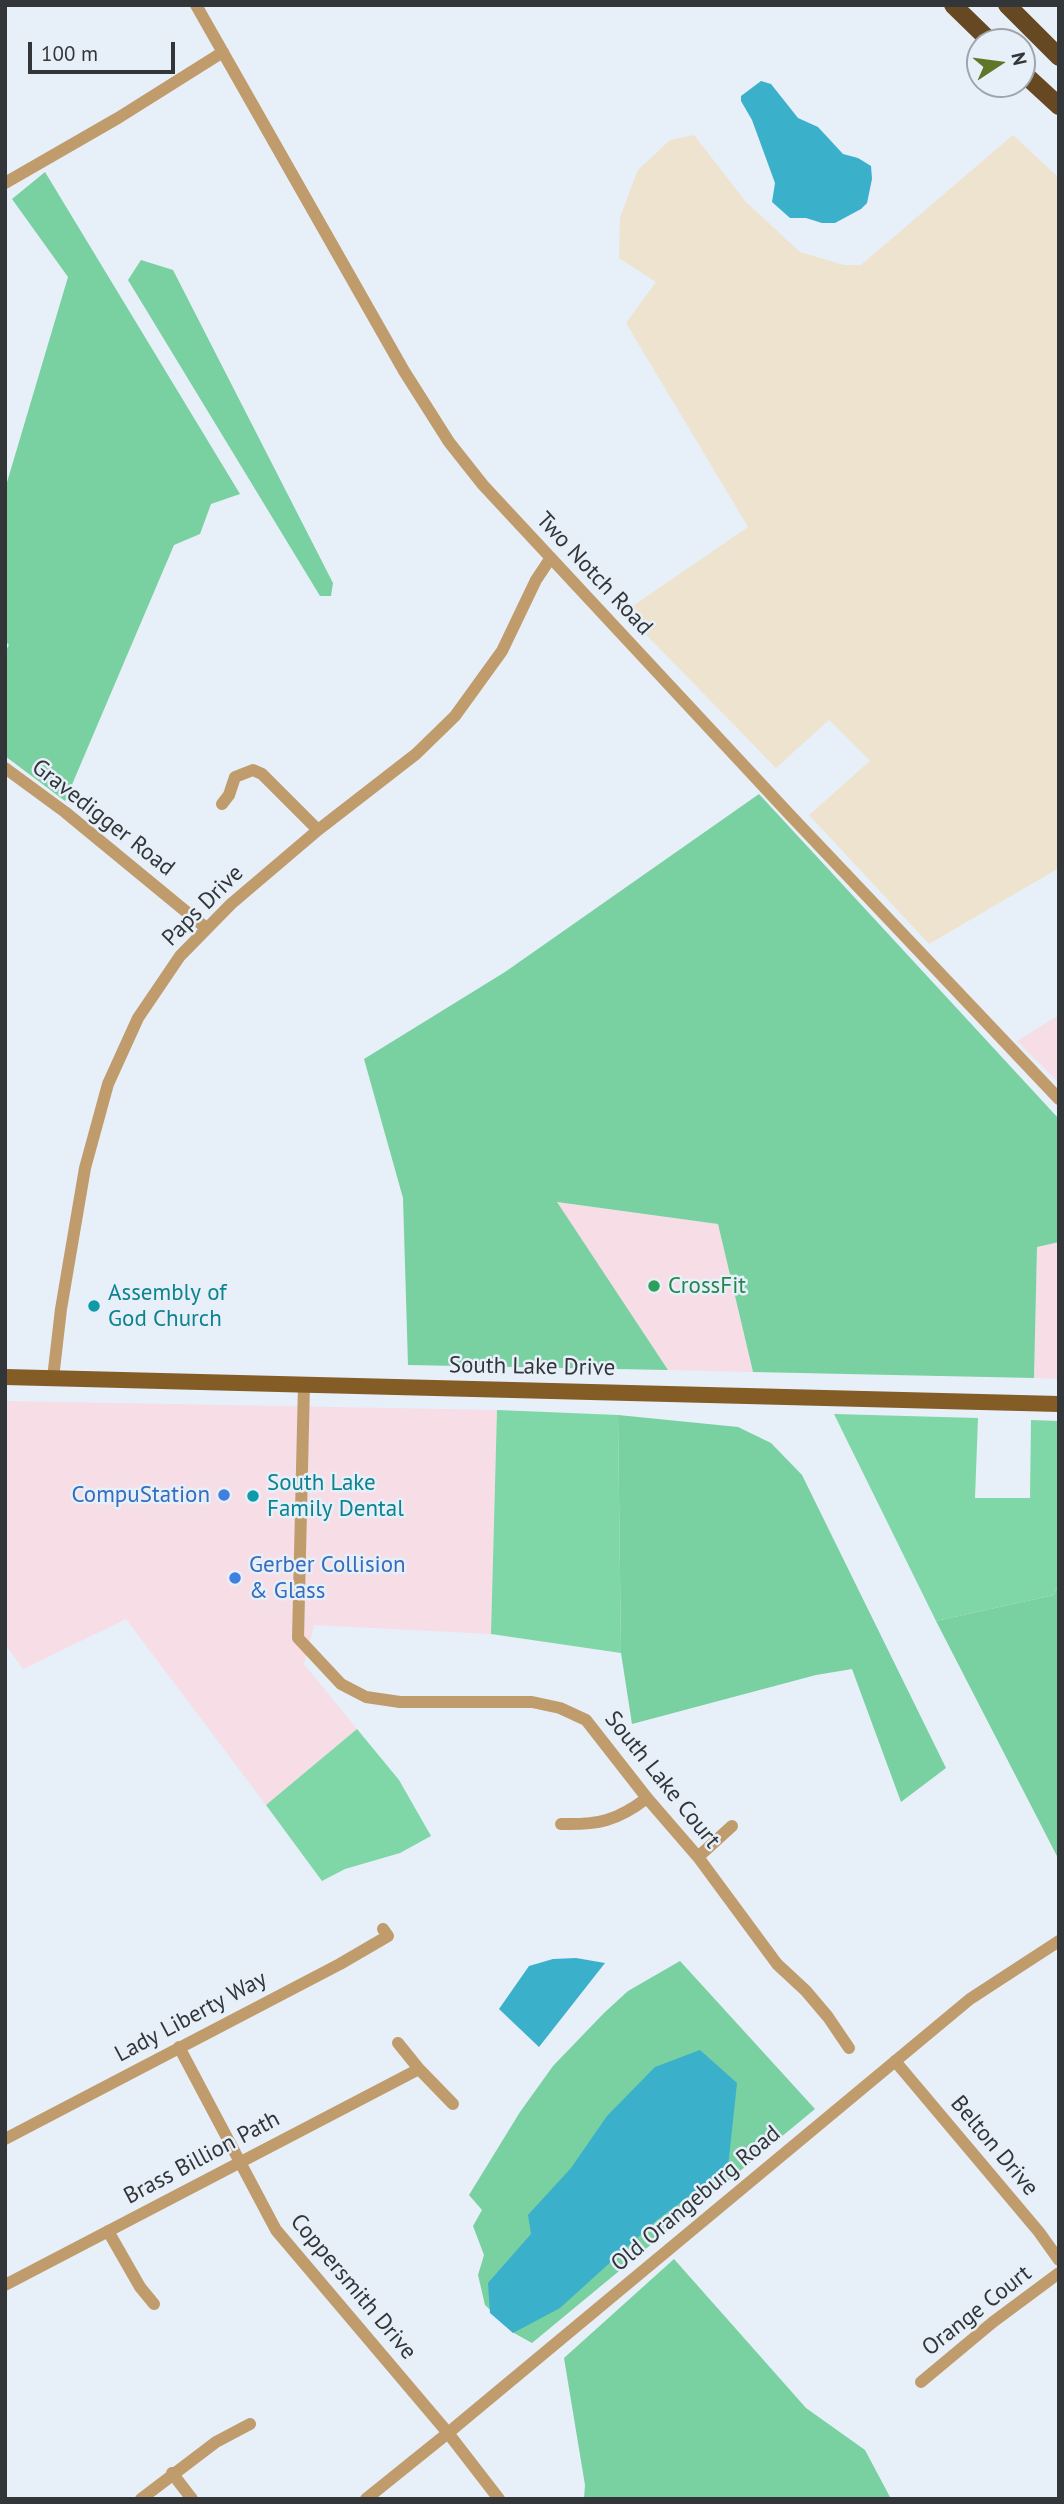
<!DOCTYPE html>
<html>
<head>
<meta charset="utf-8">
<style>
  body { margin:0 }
  #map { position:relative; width:1064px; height:2504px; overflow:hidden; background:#e7eff9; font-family:"PT Sans",sans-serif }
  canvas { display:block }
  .frame { position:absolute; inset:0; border:7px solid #323639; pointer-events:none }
  .north { position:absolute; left:966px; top:28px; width:70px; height:70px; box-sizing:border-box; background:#e7eff9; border:2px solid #9fa5ac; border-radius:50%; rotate:77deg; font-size:19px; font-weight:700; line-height:28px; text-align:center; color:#323639 }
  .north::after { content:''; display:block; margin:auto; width:24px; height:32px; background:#5e7729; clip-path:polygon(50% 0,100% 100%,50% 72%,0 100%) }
  .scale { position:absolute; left:28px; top:42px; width:147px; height:32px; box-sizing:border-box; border:4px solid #323639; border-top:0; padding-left:9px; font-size:21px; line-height:24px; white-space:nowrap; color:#323639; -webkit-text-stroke:5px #e7eff9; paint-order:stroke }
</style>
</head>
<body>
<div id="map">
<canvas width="1064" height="2504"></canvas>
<div class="frame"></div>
<div class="north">N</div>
<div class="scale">100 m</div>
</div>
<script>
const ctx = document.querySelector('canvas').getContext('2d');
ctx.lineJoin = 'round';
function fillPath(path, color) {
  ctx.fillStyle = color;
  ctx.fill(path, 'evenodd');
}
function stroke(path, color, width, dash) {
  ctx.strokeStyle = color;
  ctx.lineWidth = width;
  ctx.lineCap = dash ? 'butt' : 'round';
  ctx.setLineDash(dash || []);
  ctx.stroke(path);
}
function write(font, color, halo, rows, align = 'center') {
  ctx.font = font + ' "PT Sans",sans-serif';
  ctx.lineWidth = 5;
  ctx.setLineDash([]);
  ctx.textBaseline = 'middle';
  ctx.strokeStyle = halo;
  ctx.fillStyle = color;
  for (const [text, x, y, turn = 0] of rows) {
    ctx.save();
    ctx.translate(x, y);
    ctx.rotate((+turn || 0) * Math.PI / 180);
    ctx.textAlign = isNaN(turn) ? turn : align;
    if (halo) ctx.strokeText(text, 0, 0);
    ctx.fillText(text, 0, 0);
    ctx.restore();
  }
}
fillPath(new Path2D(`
  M1059,1015V1083L1017,1041Z
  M556,1202L718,1224L753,1372L668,1370Z
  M1059,1242V1379L1034,1378L1037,1247Z
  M5,1401L497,1410L491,1634L314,1625L304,1664L357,1729L266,1805L126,1619L23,1669L5,1644Z`), '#f6dde6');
fillPath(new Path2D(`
  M694,135L746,202L800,252L844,265H861L1013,135L1059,178V868L929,944L809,815L870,761L829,720L776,768L624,612L748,527L626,323L656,282L619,258L620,217L638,170L670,140Z`), '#eee3ce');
fillPath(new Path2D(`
  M497,1410L618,1415L621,1653L491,1634Z
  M834,1414L978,1418L975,1498H1030L1031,1420L1059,1421V1583L1054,1595L936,1621Z
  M357,1729L399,1780L431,1836L400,1853L345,1869L322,1881L266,1805Z`), '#7fd6a7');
fillPath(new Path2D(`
  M45,172L240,494L211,504L200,534L174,545L65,801L5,756V652L9,645L5,641V489L68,277L12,199Z
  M141,260L173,270L333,583L331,596H320L128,280Z
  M759,794L1059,1119V1242L1037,1247L1034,1378L753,1372L718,1224L557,1202L668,1370L408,1365L403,1198L364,1059L505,972Z
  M618,1415L738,1427L771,1443L802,1475L946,1768L901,1802L852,1669L816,1675L632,1724L621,1653Z
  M1059,1583V1860L936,1621L1054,1595Z
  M680,1961L815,2109L532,2343L514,2333L485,2305L478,2275L484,2255L473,2226L482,2210L469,2195L520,2112L553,2066L604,2013L628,1991Z
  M674,2259L806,2408L865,2450L891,2499H584L585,2485L564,2358Z`), '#79d0a1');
fillPath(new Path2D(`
  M761,81L771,84L798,118L818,127L843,154L858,158L871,166L872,179L867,203L861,209L835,223H822L806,218H790L772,202L775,183L752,120L741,101V96Z
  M576,1958L605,1963L539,2047L499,2009L529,1966L553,1959Z
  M700,2050L737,2083L728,2167L657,2220L560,2308L513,2333L490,2313L488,2283L531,2234L528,2215L571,2168L607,2116L655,2067Z`), '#3ab0cb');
stroke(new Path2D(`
  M196,5L404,371L449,442L483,485L791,816L1059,1099
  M5,183L118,118L223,52
  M5,768L65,812L206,928
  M222,804L229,795L235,777L253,770L262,774L318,830
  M53,1378L61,1309L85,1168L108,1084L138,1018L180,956L231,904L318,830L416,754L455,716L502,651L536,580L550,559
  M304,1384L298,1638L341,1684L366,1697L400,1702H532L560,1708L586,1720L647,1798L698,1857L777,1964L806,1991L828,2017L849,2048
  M561,1824C598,1825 617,1821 647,1798
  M698,1857L732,1826
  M398,2043L419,2069L453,2104
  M179,2047L276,2230L448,2433L499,2499
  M895,2061L1039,2232L1059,2260
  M5,2139L340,1964L388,1936L383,1929
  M108,2231L140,2287L154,2304
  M5,2285L419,2069
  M921,2382L993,2322L1059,2273
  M172,2473L192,2499
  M141,2499L216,2442L250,2424
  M366,2499L448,2433L970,1999L1059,1941`), '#c09c6d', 12);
stroke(new Path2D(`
  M5,1377L1059,1404`), '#835c26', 16);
stroke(new Path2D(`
  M953,5L991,42
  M1007,5L1059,57
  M1022,72L1059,106`), '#664922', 18);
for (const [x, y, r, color] of [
  [654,1286,7,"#2e9e5b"],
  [94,1306,7,"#0f9aa8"],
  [224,1495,7,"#3f7fe0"],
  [253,1496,7,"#0f9aa8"],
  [235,1578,7,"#3f7fe0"]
]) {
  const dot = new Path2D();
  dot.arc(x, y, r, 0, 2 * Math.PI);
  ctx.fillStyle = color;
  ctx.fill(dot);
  stroke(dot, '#e7eff9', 2.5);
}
write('23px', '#323639', '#e7eff9', [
  ["Two Notch Road",594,574,47],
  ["Gravedigger Road",103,818,38],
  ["Paps Drive",203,906,-45],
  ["South Lake Drive",532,1367,1],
  ["South Lake Court",662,1780,51],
  ["Lady Liberty Way",191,2017,-28],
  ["Belton Drive",994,2146,50],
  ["Brass Billion Path",202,2158,-28],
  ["Old Orangeburg Road",696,2199,-40],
  ["Coppersmith Drive",353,2287,50],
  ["Orange Court",977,2311,-38]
]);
write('23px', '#27864d', '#e7eff9', [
  ["CrossFit",668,1286]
], 'left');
write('23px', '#0d838f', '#e7eff9', [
  ["Assembly of",108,1293],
  ["God Church",108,1319],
  ["South Lake",267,1483],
  ["Family Dental",267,1509]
], 'left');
write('23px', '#366cbe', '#e7eff9', [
  ["CompuStation",210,1495],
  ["Gerber Collision",249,1565,"left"],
  ["& Glass",249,1591,"left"]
], 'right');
</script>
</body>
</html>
